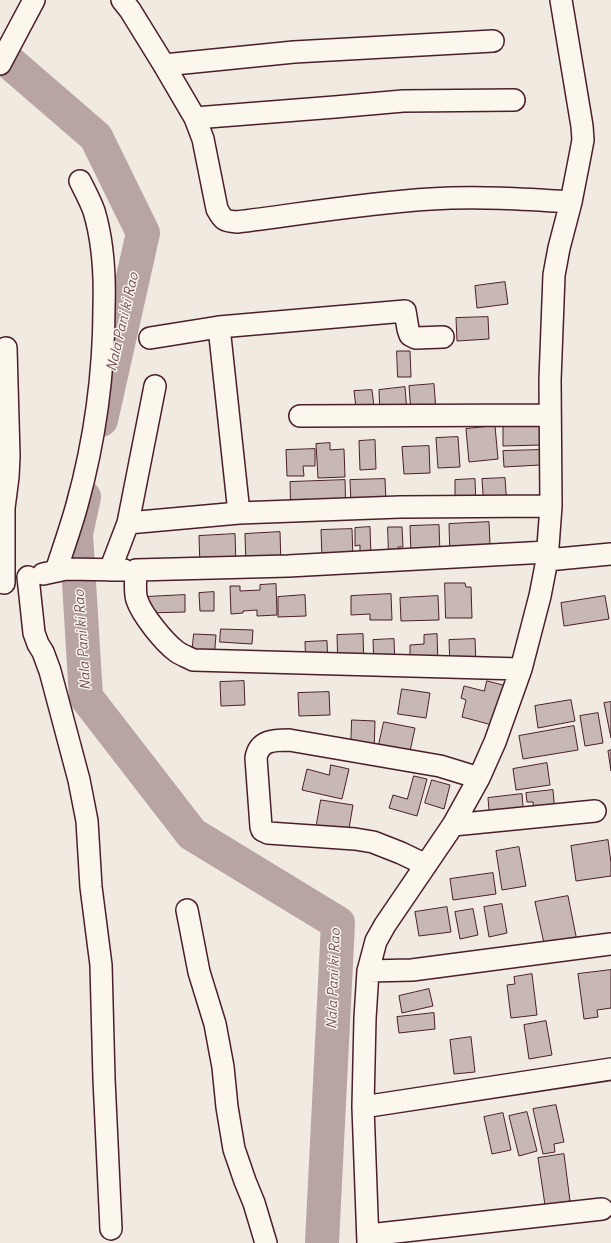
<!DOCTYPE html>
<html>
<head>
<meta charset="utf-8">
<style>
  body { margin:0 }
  canvas { display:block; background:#f0eae0 }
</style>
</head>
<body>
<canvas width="611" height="1243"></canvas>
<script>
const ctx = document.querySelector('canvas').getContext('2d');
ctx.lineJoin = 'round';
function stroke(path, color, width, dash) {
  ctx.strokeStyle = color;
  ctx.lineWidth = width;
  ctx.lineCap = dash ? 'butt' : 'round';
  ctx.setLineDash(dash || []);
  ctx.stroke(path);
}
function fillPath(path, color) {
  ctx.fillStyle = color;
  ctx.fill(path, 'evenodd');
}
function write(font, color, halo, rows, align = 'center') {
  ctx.font = font + ' Delius,sans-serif';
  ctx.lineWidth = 3;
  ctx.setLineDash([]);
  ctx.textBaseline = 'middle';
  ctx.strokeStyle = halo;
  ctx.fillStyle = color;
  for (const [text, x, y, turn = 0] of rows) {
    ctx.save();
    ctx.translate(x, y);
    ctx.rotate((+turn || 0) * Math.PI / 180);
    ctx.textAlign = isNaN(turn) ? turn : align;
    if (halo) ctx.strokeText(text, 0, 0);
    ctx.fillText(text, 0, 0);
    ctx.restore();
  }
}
stroke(new Path2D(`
  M0,54L96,137L143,233L101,420
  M84,497L76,534L86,697L192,834L338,923L322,1243`), '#b8a4a2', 34);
const building = new Path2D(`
  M505,282L508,304L477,308L475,286Z
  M488,317L489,339L457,341L456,318Z
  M397,351H410L411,377H398Z
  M434,384L436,411L411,413L409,386Z
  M405,387L407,412L380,415L379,390Z
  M372,390L375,414L357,416L354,391Z
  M495,426L498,459L469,462L466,429Z
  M541,426V445L503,446V427Z
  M458,437L460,467L438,468L436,438Z
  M375,440L376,469L360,470L359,441Z
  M330,443V450L344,449L345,477L318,478L316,444Z
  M429,446L430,473L404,474L402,447Z
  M315,449V466H303L304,476H287L286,450Z
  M540,450V465L504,467L503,451Z
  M505,478L507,506L484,508L482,479Z
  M385,479L386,502L351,503L350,480Z
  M475,479L476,508H455V480Z
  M345,480L346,518L291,521L290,482Z
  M489,522L490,544L478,545V557L450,558L449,524Z
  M439,525L440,554L411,555L410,526Z
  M370,527L371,557H360V545L355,546V528Z
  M388,527H402L403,547H398L399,557H389Z
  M352,529L353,557L322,558L321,530Z
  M280,532L281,565L246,567L245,534Z
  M235,534L236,566L200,567L199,536Z
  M445,583H465L466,587H471L472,618H446Z
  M276,584L277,615L257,616V610L243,611V613L231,614L230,586H240V591L260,590V585Z
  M214,592V611H200L199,593Z
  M391,594L392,620H370V614L351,615V596Z
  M185,595V612L145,613V597Z
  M305,595L306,616L278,617V597Z
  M438,596L439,620L401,621L400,598Z
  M605,596L609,619L564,626L561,603Z
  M221,629L253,630L252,644L220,642Z
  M194,634L216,635L214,659L191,665Z
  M363,634L364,668L338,669L337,635Z
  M437,634L438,665L410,666V645L424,644V635Z
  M394,639L395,666L374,667L373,640Z
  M475,639L476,666L450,667L449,640Z
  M327,641L328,667L306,668L305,642Z
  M244,681L245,705L221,706L220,682Z
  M487,681L507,686L496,726L462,717L466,700L461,698L464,686L484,691Z
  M402,689L430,693L426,718L398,714Z
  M329,692L330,715L299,716L298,693Z
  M571,700L575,721L538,728L535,706Z
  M611,702V738L604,703Z
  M598,713L603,743L585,746L580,716Z
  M352,720L375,721L374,752L351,751Z
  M384,722L415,728L407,765L378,749Z
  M574,726L578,750L523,759L519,736Z
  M611,750V771L608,751Z
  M547,763L550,785L516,790L513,769Z
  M331,765L349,769L342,799L302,790L307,769L329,775Z
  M414,776L427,779L417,816L389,808L393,795L407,799Z
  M432,780L450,785L444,809L425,803Z
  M553,790L555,812L534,814L533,802H527L526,793Z
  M522,794L524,818L490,822L488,798Z
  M321,800L353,805L347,840L315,835Z
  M608,840L611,863V876L576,881L571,846Z
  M519,847L526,886L502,890L496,851Z
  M493,873L496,894L453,900L450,879Z
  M568,896L577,941L545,948L535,902Z
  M502,904L507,933L489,937L484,907Z
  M447,907L451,932L419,936L415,912Z
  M473,909L478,935L460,939L455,912Z
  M611,970V1008L597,1010L598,1017L584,1019L578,974Z
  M532,974L537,1015L511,1018L507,985L515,984L514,977Z
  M429,989L433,1006L402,1013L399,996Z
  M434,1013L435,1029L399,1033L397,1017Z
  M546,1021L552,1055L529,1059L524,1025Z
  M471,1037L475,1072L454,1074L450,1040Z
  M556,1105L564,1142L554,1144L555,1152L543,1154L533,1109Z
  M527,1112L537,1151L519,1156L509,1116Z
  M503,1113L511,1150L492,1154L484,1117Z
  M564,1154L570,1201L545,1205L538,1158Z`);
fillPath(building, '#c8b8b3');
stroke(building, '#4a1f2b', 1);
const minor = new Path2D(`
  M122,0L130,10L164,65L195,118L203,139L217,209C223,220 224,221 237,222C301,214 366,203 431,199C477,196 525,199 571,202
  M0,64L34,0
  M164,65L294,52L493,41
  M195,118L335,107L403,101L514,100
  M219,327L405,311L408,329L410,335L416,338L443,337
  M150,338L219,327L239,513
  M300,416L550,415
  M128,523L239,513L400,507L551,506
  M547,560L611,554
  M110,570L128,523L155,386
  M56,571C63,549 71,527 77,505C95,440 104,374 104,307C105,276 103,241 94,211C90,200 85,191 80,181
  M43,574L66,569L124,570
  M28,577L34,633L38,644L43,652L50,671L79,780L87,821L91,887L101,965L104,1079L111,1229
  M4,583V508L8,477L9,456L6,348
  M521,669L193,660C188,657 181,655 176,651C164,642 142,615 137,600C134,591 136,579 136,570L288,566L547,552
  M453,825L595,811
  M426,865L401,853L373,842L355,839L268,833L262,830L261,827L256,758C259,740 274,740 289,740L440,766L479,778
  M187,910L199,972L215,1024L223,1067L227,1107L234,1149L245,1181L254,1203L266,1243
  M368,971L412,970L611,944
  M363,1107L611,1069
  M369,1235L602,1209
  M368,1243L363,1107L365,1018L368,971L376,941L385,925L453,825L479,778L495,742L521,669L540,596L547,560L551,506L550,380L554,275L559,248L571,202L580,156L583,140L582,126L561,0`);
stroke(minor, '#4a1f2b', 24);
stroke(minor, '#fbf7ec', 21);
write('italic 14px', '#704e55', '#fbf7ec', [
  ["Nala Pani ki Rao",123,322,-77],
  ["Nala Pani ki Rao",83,640,-94],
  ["Nala Pani ki Rao",334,979,-88]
]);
</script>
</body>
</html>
